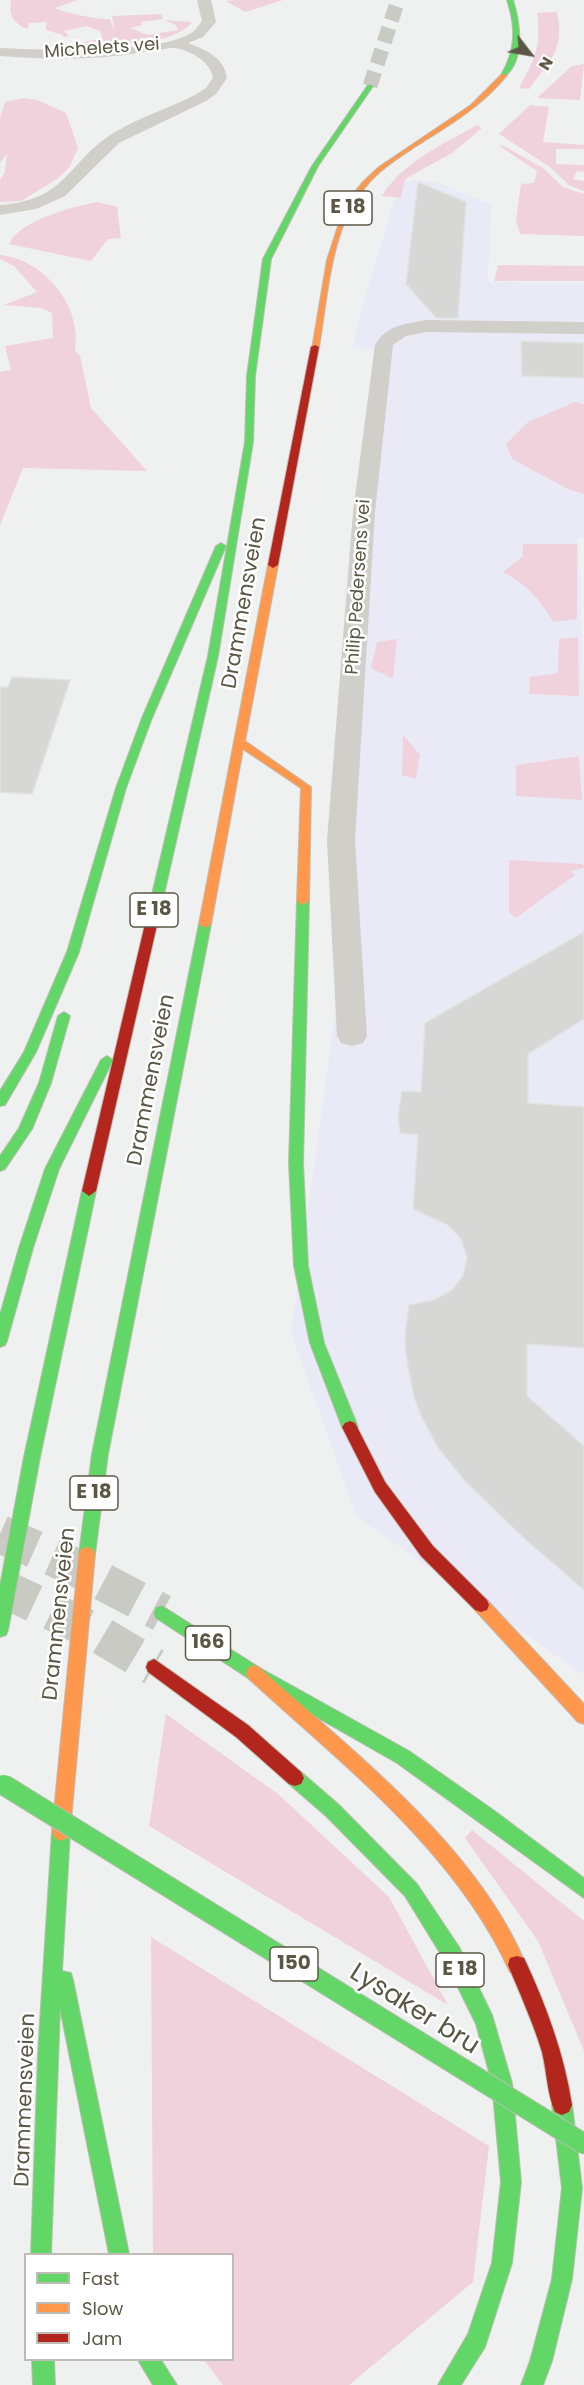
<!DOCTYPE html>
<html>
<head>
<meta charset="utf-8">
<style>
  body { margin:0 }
  #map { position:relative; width:584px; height:2385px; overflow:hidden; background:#eff0f0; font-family:Poppins,sans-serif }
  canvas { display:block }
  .legend { position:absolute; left:24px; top:2253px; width:210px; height:108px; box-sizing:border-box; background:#fff; border:2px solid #bebcb5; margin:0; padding:8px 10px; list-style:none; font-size:18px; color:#5c5745 }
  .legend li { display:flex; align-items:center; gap:12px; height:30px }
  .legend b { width:30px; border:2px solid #bebcb5 }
  .north { position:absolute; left:500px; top:24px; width:60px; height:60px; -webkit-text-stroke:4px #fff; paint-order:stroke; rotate:121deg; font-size:16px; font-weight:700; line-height:24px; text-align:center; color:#5c5745 }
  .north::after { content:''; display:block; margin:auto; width:21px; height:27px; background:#5c5745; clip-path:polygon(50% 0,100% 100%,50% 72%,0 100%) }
</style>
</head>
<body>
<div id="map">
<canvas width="584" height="2385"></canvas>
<ul class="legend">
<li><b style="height:8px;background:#63d668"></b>Fast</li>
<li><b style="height:8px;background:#ff974d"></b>Slow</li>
<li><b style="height:8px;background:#b3261e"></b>Jam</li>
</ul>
<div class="north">N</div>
</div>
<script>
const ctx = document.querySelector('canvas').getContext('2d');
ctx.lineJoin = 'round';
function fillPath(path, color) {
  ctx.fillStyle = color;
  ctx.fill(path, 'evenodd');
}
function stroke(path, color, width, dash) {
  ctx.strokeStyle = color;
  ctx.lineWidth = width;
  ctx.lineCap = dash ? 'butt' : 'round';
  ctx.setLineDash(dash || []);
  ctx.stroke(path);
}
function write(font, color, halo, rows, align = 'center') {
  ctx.font = font + ' Poppins,sans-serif';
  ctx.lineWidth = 5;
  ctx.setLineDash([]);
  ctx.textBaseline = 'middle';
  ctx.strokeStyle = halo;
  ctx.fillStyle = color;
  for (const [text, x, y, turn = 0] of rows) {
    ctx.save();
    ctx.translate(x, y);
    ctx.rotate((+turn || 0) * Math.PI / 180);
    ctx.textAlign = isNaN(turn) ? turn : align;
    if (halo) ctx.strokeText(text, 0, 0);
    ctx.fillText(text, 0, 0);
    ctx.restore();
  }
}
fillPath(new Path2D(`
  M400,181H432L491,204L488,282L584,283V537L578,539L584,682V1675L357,1517L291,1332L335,1016L375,349L353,348L359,318Z`), '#eaeaf7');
fillPath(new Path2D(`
  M11,0H78L55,8C65,13 99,20 110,19L115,32L112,16L161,14L163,19L141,22L142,25L130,28L148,35L178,30L176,25L164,20L192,22C173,47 106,45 76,47L72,45L102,38L100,31L86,26L64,31L69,36L63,37V35L46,30L47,22L28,23L29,28H24C12,21 9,14 11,0Z
  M237,0H283L245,12L226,1Z
  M557,12C565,50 550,60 529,89L519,88C534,61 542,45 537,13Z
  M584,64L580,100L537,98L572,66Z
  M24,98L37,100L66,113L78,148L69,168L57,179L21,201L0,202V180L5,172L7,153L0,163V118L5,102Z
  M530,105L549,107L543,142L584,145V149H556V164L584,165V172L577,171L573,179L584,181V191L570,186L550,167L499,134Z
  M477,125L482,128L452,153L405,179L401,198L382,196C402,162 444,144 477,125Z
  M498,145L504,146L543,168L563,187L584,194V236L520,234L516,220L521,184L534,183L537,171Z
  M97,202L117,207L121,238L108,239L91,261L9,244C20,220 72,207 97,202Z
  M0,255C44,259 83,307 75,351L80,356L91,408L147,471L23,468L0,525V372L11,370L5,346L53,338L52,313L41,308L4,305L37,292L14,266L0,259Z
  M498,265L584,266V281H494Z
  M575,402L584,404V494L570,490L512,459L506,444L528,422Z
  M523,544H577V619L553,622C540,599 526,584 503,572L523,556Z
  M578,637L579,696L529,694L530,677L558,673L559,639Z
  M397,639L393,679L371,668L377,642Z
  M403,735L420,755L416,779L402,775Z
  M579,756L582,800L516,796V765Z
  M509,860L583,864L584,868L570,871L575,875L516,918L509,912Z
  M166,1714L278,1794L389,1897L448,2005L149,1826Z
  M472,1830L584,1921V2051L538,1941L465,1838Z
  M151,1937L489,2146L473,2282L349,2385H223L204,2360H232V2254H153Z`), '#f0d2dc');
const building = new Path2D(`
  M418,182L466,202L458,318H436L406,284Z
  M521,341L584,343V378L522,376Z
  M12,677L70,680L32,794L0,792V687H8Z
  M584,932V1019L528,1054V1103L584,1107V1348L527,1344V1396L584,1446V1590L526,1540L464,1480L439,1449L422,1418L414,1397L406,1356L405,1336L409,1305L434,1300L452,1290L463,1276L467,1257L461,1239L448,1225L413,1209L418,1135L400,1133L398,1117L402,1091L421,1092L425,1023Z`);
fillPath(building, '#d7d8d5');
stroke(building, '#e2e2e1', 1.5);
stroke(new Path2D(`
  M370,86L398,0`), '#cacac5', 15, [15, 8]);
stroke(new Path2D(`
  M0,1534L75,1567L162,1613
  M0,1587L95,1632L154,1667`), '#cacac5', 38, [38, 19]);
const fast = new Path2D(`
  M507,0H513C520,23 526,60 504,77L501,75C516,50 516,27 507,0Z
  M368,85L373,86L318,166L271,259L255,376L253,442L218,656L162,903L156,907L152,906L150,903L208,656L245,442L247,376L263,259L312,166Z
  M221,543L226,546L152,718L126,788L79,952L36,1052L5,1105L0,1106V1091L24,1052L67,952L116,788L142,718L216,546Z
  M303,897L309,901L303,1163L308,1266L324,1343L358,1427L355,1431L350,1433L345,1431L342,1427L310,1343L294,1266L289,1163L297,901Z
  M205,920L211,924L108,1454L95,1554L93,1559L87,1561L81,1559L79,1554L92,1454L199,924Z
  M64,1012L70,1016L51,1083L32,1129L5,1169L0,1171V1156L19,1128L39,1083L58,1016Z
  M107,1056L113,1060L59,1169L33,1248L7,1341L5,1345L0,1347V1315L19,1248L45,1169L101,1060Z
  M89,1186L96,1191L40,1457L8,1630L6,1635L0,1637V1586L24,1457L82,1191Z
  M162,1606L260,1668L409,1751L496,1812L584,1878V1898L397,1763L248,1678L156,1618L154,1613L156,1608Z
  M295,1770L301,1772L338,1804L417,1884L459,1947L492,2015L512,2083L521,2182L512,2263L485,2347L461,2385H438L468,2334L492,2263L501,2182L492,2083L476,2024L445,1961L405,1896L326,1816L289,1784L286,1778L289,1772Z
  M61,1823L67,1826L70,1832L62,1971L71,1973L73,1980L129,2254H109L60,2008L51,2254H31L38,2054L52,1832L55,1826Z
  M562,2095L569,2098L572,2105L582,2188L572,2279L552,2361L543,2385H521L530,2361L552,2279L562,2188L552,2105L555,2098Z
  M32,2360H54L55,2385H33Z
  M138,2360H161L177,2385H153Z`);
const slow = new Path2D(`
  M502,74L507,75C481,107 448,126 413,148C397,159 379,170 367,185C330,227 328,295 319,347L312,349L327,260L341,217L350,198L363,182L379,167L471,105Z
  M273,562L278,565L245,741L311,787L309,901L303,905L297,901L301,788L243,749L211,924L205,928L199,924L268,565Z
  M87,1547L93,1549L95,1554L70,1832L67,1838L61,1841L55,1838L52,1832L79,1554L81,1549Z
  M481,1598L487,1600L584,1704V1724L578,1722L475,1610L473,1605L475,1600Z
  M254,1665L260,1668C353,1752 478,1847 526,1965L524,1972L517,1974L510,1972C457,1853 342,1764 248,1678L246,1673L248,1668Z`);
const jam = new Path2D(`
  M315,345L319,347L278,565L273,568L268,565L311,347Z
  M156,899L162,903L96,1191L89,1196L82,1191L150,903Z
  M350,1421L355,1423L385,1482L433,1546L487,1600L489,1605L487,1610L481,1612L475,1610L421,1556L375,1492L342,1427L345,1423Z
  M154,1659L248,1725L301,1772L304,1778L301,1784L295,1786L289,1784L236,1737L148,1672L146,1667L148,1662Z
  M517,1956L524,1958C546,2005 564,2053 572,2105L569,2112L562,2115L555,2112C547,2094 547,2072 542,2052C533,2022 520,1994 508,1965L510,1958Z`);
stroke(fast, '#bfbdb4', 2);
stroke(slow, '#bfbdb4', 2);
stroke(jam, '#bfbdb4', 2);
fillPath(new Path2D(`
  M197,0H211L216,22L203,37L188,43C206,50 224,57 227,78L216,94L206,101L119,143L65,196L36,209L0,215V205C69,200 67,161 115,132C140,117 169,108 195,95L206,88L213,78C211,62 191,51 176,48C167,47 128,55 116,56C78,60 38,59 0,56V48C43,50 159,55 193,32C196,29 200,24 202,21Z
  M426,320L584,322V334L426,332L406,336L393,345L375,512L355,840L367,1036L363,1043L352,1046L341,1043L337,1036L327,840L353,512L375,345C388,324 403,325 426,320Z`), '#d0cfca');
fillPath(fast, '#63d668');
fillPath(slow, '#ff974d');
fillPath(jam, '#b3261e');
const fastBridge = new Path2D(`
  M4,1785L584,2144`);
stroke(fastBridge, '#bfbdb4', 22, []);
stroke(fastBridge, '#63d668', 20);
write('18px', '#5c5745', '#fff', [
  ["Michelets vei",102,49,-4],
  ["Philip Pedersens vei",359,587,-86]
]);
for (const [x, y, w] of [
  [348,208,48],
  [154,910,48],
  [94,1493,48],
  [208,1643,45],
  [294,1964,48],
  [460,1970,48]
]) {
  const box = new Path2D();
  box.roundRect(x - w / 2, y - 17, w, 34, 4.5);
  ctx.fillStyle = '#fff';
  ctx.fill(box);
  stroke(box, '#5c5745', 1.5);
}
write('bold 20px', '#5c5745', null, [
  ["E 18",348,208],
  ["E 18",154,910],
  ["E 18",94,1493],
  ["166",208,1643],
  ["150",294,1964],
  ["E 18",460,1970]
]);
write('21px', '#5c5745', '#fff', [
  ["Drammensveien",245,603,-80],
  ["Drammensveien",152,1080,-79],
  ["Drammensveien",60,1614,-84],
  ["Drammensveien",26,2100,-88]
]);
write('26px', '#5c5745', '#fff', [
  ["Lysaker bru",414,2010,32]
]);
</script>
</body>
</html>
